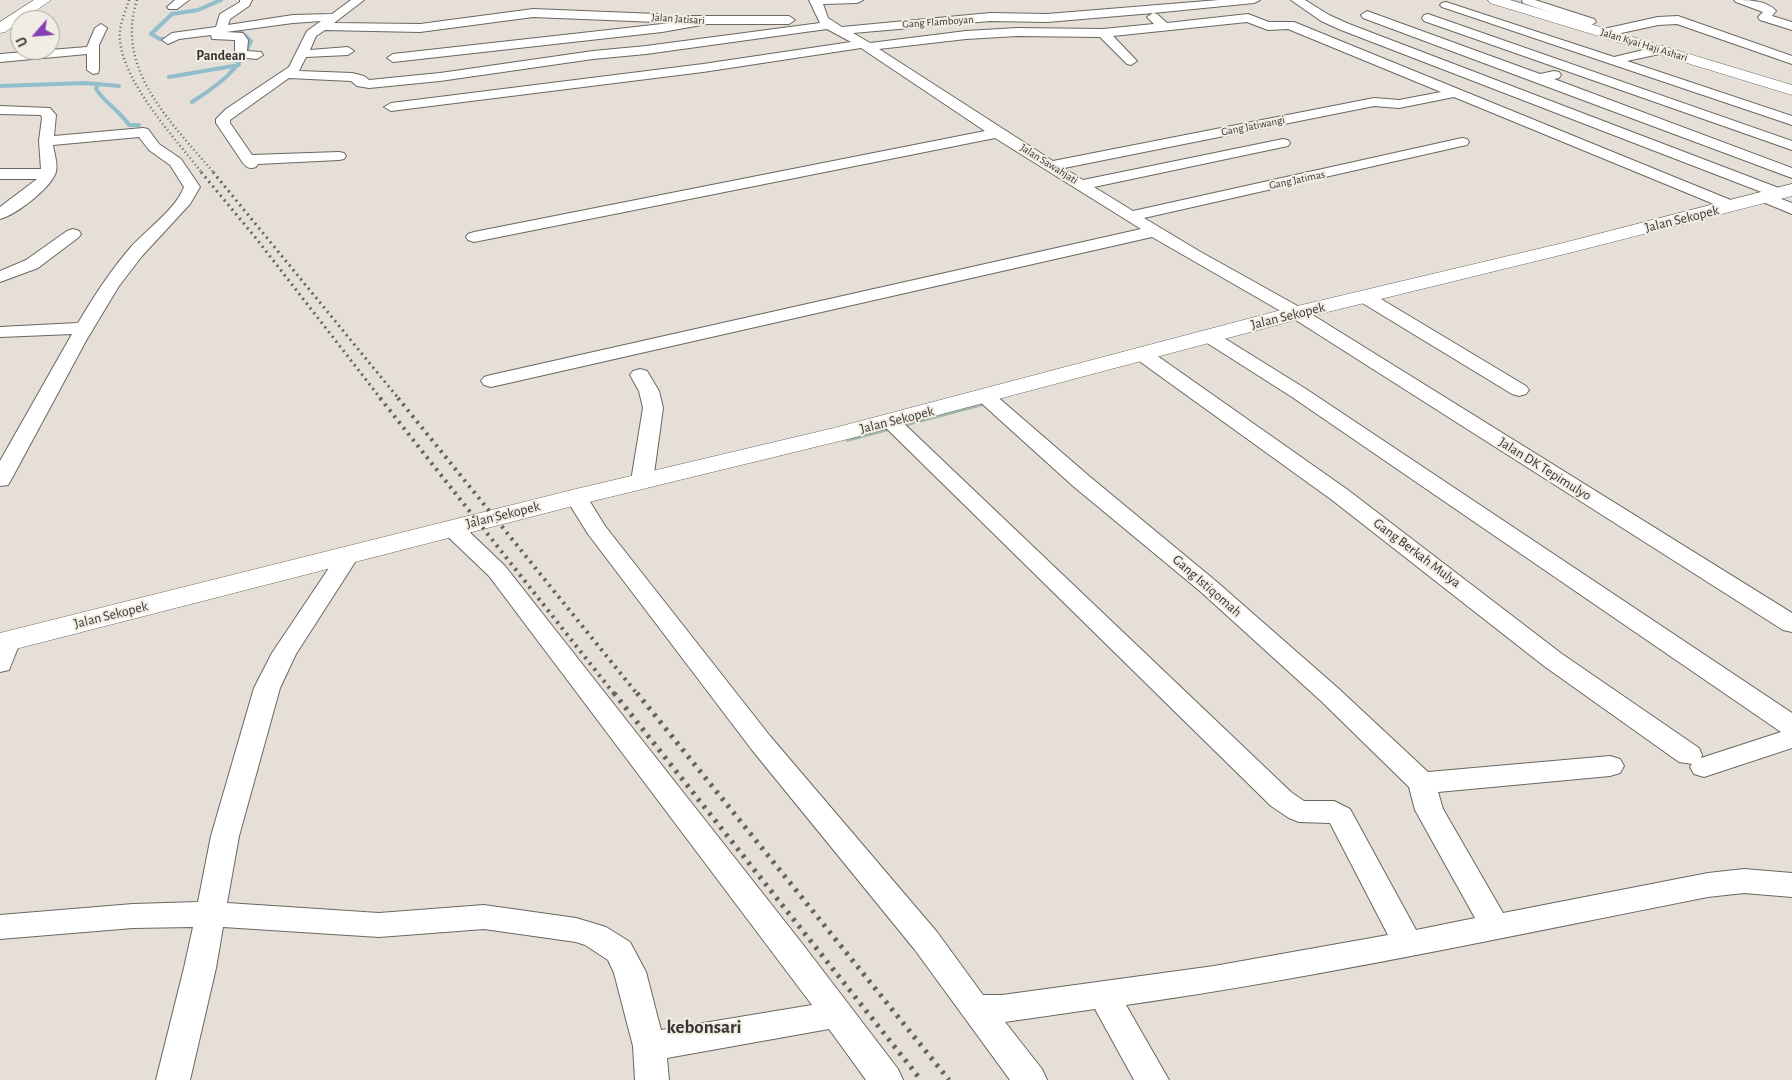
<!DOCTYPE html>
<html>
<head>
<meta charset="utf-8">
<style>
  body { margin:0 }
  #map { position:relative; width:1792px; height:1080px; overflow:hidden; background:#e5dfd7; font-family:"Alegreya Sans",sans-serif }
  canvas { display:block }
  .north { position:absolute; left:10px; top:10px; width:50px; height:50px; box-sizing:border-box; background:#f2ede4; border:1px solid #a8a49d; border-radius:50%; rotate:243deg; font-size:14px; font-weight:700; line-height:20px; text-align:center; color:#383633 }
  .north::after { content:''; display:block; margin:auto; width:18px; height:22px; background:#873fb2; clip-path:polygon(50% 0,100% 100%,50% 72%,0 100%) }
</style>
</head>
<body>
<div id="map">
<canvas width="1792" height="1080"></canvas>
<div class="north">U</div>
</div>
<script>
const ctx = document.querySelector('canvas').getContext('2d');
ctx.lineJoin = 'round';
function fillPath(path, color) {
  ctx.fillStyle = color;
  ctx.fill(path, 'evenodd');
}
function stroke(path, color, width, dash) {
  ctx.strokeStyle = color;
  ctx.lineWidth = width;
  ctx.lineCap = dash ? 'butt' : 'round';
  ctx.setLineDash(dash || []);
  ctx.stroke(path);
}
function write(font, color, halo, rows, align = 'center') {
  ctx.font = font + ' "Alegreya Sans",sans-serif';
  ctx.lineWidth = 4;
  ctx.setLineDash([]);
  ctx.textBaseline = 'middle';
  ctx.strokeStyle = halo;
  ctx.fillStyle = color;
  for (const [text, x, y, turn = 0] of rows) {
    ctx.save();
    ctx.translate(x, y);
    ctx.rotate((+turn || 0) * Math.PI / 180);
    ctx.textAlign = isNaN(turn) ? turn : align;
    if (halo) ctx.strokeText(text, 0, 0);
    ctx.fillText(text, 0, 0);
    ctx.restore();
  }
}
fillPath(new Path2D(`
  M986,397L994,403L847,442L839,434Z`), '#a0b7a8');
stroke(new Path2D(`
  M1508,0L1542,10
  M171,39H160L151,34L172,14L198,10L221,0
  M169,77L239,65
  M98,84L96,89C105,103 120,111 129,125H139
  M0,86L86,83L119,86
  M192,102C217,86 240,70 251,41L241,32L218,33`), '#92bdcb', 4);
const minor = new Path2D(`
  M175,0H189L177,9H169L167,7Z
  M240,0H252L249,6L230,19L228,25L293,15L332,14L351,0H364L334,23L420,24L533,9L657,14L663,18L657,22L533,17L420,32L325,30L316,36L310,50L348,47L354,51L348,55L306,57L299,71L352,73L364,76L369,80L440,73L593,51L646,46L820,23L809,0H863L857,3L823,4L828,18L842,27L990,13L1047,14L1219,0H1260L1254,3L1153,13L1157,14L1167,23L1248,14L1269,22H1294L1738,203L1740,206L1738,209H1726L1454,97L1399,108L1374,106L1064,168L1083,180L1283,139L1288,140L1290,143L1288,146L1283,147L1094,187L1133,211L1462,138L1467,139L1469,142L1467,145L1462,146L1144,218L1199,251L1303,309L1792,613V632L1783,630L1291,317L1152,237L491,387L484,385L481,381L484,377L491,375L1141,229L995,138L474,242L468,240L466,237L468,234L474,232L985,131L861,48L703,72L391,111L384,107L391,103L703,64L851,42L827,29L646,54L593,59L440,81L369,88L357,86L351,81L289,78L230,120V123L252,155L339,152L344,153L346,156L344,159L339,160L258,164L256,167C250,169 247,168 243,163L216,123V119L226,109L289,67L307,31L321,21L293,23L226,32L243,33L248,40L247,51L261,52L263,55L257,59L237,57L235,54V40L212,39L211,35L179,39L168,44L162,40L172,33L216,27L220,14L240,2ZM1153,13L1147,17L1154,24L1103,29L1017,28L966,31L870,43L853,33L990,21L1047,22ZM1247,22L1268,30L1288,29L1441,92L1399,100L1374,98L1053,161L879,49L966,39L1017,36L1100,37L1127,64L1131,65L1137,61L1113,36Z
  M1291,0H1305L1329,15L1349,24L1784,190L1787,193L1784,196L1776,197L1792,203V214L1758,200L1755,197L1758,194L1764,193L1341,30L1321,21Z
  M1522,0H1535L1594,19L1596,22L1590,26L1586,25L1523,3Z
  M1734,0C1747,0 1767,0 1776,11L1772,16L1792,22V30L1760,20L1758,17L1763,12L1736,2Z
  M1446,2L1614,57L1660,46L1664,47L1666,50L1664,53L1627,61L1792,116V125L1442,7L1440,5L1442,3Z
  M1367,11L1540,74L1554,71L1559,72L1561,75L1559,78L1554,79L1792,168V178L1363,18L1361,15Z
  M1428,14L1792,141V150L1424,21L1422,18L1424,15Z
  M689,16H789L795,20L789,24H707L662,32L393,62L387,58L393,54L662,24L684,21L685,17Z
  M1678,16L1792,56V64L1677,24L1658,25L1603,37L1597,33L1599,30L1658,17Z
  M101,24L107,28L99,45V70L98,73L93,74L87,70V54L0,62V54L87,47L95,28Z
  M0,106L50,108L56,115L54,136L143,128L148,129L159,144L181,159L200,187L190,204L142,256L119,286L87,339L11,480L8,485L0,486V461L72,334L0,337V327L78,323C94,296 111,270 131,247C147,229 176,209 184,187L170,165L149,150L139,137L53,145C54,153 58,163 56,172C51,188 16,215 0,219V207L37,179H0V169H41L39,141L42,118L41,115L0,114Z
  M73,229L79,231L81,234L79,237L38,268L0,282V271L26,260L67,231Z
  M1365,292L1371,293L1526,386L1529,390L1526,394L1519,396L1512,394L1359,301L1356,297L1359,293Z
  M1210,331L1216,333L1306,389L1792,713V748L1704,777L1694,774L1690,767L1692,764L1679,762L1544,666L1332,500L1135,358L1133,354L1135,350L1142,348L1149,350L1348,490L1562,654L1699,748L1702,755L1701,758L1781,732L1292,397L1204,341L1201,337L1204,333Z
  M640,369L647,371L659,391L663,408L653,481L650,486L642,487L634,486L631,481L643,408L639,391L630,375L633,371Z
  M986,391L993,393L1089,476L1217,582L1339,689L1428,772L1610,756L1620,759L1624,766L1620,773L1610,776L1438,792L1443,809L1503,913L1708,873L1744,869L1792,873V897L1744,893L1708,897C1514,935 1321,977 1126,1005L1169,1080H1134L1095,1009L1005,1022L1042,1069L1047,1080H1010L915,950L752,750L588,534L565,497L568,492L576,491L584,492L605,526L770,736L937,932L983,995H1002L1214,966L1388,935L1330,823L1299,822L1289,818L1271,806L883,425L880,421L883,417L890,415L897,417L1291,792L1304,801H1334L1350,809L1416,930L1475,918L1415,810L1409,787L1321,701L1201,592L1073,486L979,401L976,397L979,393Z
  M452,521L460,523L505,566L801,942L898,1069L903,1080H866L829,1029L667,1058L669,1080H635L633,1046L614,973L608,960L585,945L576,942L484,929L379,937L223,927L216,968L190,1080H156L184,968L193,927L133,928L0,939V915L133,904L198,902L211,836L254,688L272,653L337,556L340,551L348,549L356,551L359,556L296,654L280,688L239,836L227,903L379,913L484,905L576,918L606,927L630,942L646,972L661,1030L812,1005L489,576L444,533L441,528L444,523Z
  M9,632L18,634L21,640L9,670L0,672V635Z`);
const tertiary = new Path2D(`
  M1792,184V196L1573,252L1303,318L848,439L581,504L0,653V633L576,489L834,428L1289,308L1563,243Z`);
const secondary = new Path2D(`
  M1488,0H1510L1792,85V95L1490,3Z`);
const primary = new Path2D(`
  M34,0H51L5,32L0,33V22Z`);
stroke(minor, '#6b6760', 2);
stroke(tertiary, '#6b6760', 1);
stroke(secondary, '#6b6760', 1);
stroke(primary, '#6b6760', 1);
fillPath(minor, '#fff');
fillPath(tertiary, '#fff');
fillPath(secondary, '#fff');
fillPath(primary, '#fff');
stroke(new Path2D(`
  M129,0C125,13 118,27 120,41C125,85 175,138 202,173
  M137,0C114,70 173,124 214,173`), '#66635e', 2.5, [1, 3]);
stroke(new Path2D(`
  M201,172L255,237L381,399
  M213,172L399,399`), '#66635e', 3, [2, 4]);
stroke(new Path2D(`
  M380,398L615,695
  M398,398L638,695`), '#66635e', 4, [2.5, 5]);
stroke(new Path2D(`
  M614,693L921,1080
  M637,693L949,1080`), '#66635e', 5, [3, 6]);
write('11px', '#383633', '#f2ede4', [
  ["Jalan Jatisari",678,19,4],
  ["Gang Flamboyan",938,22,-4],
  ["Jalan Kyai Haji Ashari",1644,45,17],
  ["Gang Jatiwangi",1253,126,-11],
  ["Jalan Sawahjati",1049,164,32],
  ["Gang Jatimas",1297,180,-12]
]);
write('bold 14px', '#383633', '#f2ede4', [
  ["Pandean",221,56]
]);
write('14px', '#383633', '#f2ede4', [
  ["Jalan Sekopek",1682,219,-14],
  ["Jalan Sekopek",1288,316,-14],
  ["Jalan Sekopek",897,420,-14],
  ["Jalan DK Tepimulyo",1545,469,32],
  ["Jalan Sekopek",503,515,-14],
  ["Gang Berkah Mulya",1417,553,37],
  ["Gang Istiqomah",1207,586,41],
  ["Jalan Sekopek",111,615,-14]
]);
write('bold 19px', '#383633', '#f2ede4', [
  ["kebonsari",704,1027]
]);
</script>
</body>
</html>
